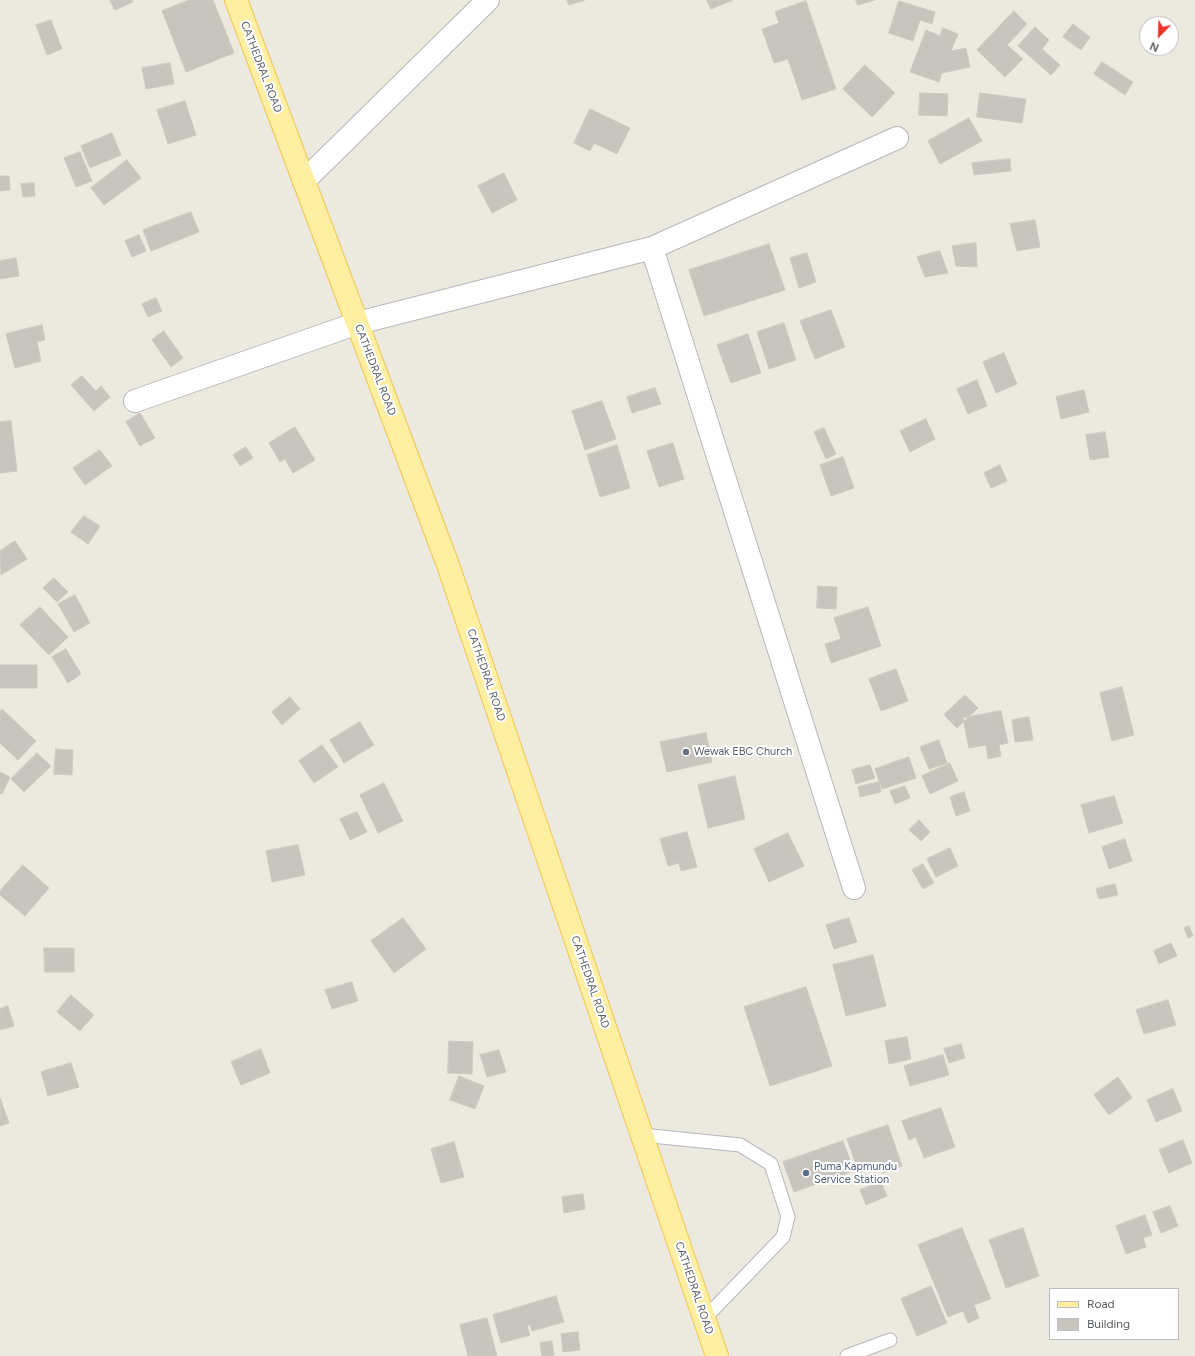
<!DOCTYPE html>
<html>
<head>
<meta charset="utf-8">
<style>
  body { margin:0 }
  #map { position:relative; width:1195px; height:1356px; overflow:hidden; background:#ece9df; font-family:Figtree,sans-serif }
  canvas { display:block }
  .legend { position:absolute; left:1049px; top:1288px; width:130px; height:52px; box-sizing:border-box; background:#fff; border:1px solid #bcbebf; margin:0; padding:5px 7px; list-style:none; font-size:12px; color:#585c60 }
  .legend li { display:flex; align-items:center; gap:8px; height:20px }
  .legend b { width:20px; border:1px solid #bcbebf }
  .north { position:absolute; left:1139px; top:16px; width:40px; height:40px; box-sizing:border-box; background:#fff; border:1px solid #bcbebf; border-radius:50%; rotate:203deg; font-size:11px; font-weight:700; line-height:16px; text-align:center; color:#585c60 }
  .north::after { content:''; display:block; margin:auto; width:14px; height:18px; background:#ec3224; clip-path:polygon(50% 0,100% 100%,50% 72%,0 100%) }
</style>
</head>
<body>
<div id="map">
<canvas width="1195" height="1356"></canvas>
<ul class="legend">
<li><b style="height:5px;background:#ffefa0"></b>Road</li>
<li><b style="height:11px;background:#c8c5be"></b>Building</li>
</ul>
<div class="north">N</div>
</div>
<script>
const ctx = document.querySelector('canvas').getContext('2d');
ctx.lineJoin = 'round';
function fillPath(path, color) {
  ctx.fillStyle = color;
  ctx.fill(path, 'evenodd');
}
function stroke(path, color, width, dash) {
  ctx.strokeStyle = color;
  ctx.lineWidth = width;
  ctx.lineCap = dash ? 'butt' : 'round';
  ctx.setLineDash(dash || []);
  ctx.stroke(path);
}
function write(font, color, halo, rows, align = 'center') {
  ctx.font = font + ' Figtree,sans-serif';
  ctx.lineWidth = 4;
  ctx.setLineDash([]);
  ctx.textBaseline = 'middle';
  ctx.strokeStyle = halo;
  ctx.fillStyle = color;
  for (const [text, x, y, turn = 0] of rows) {
    ctx.save();
    ctx.translate(x, y);
    ctx.rotate((+turn || 0) * Math.PI / 180);
    ctx.textAlign = isNaN(turn) ? turn : align;
    if (halo) ctx.strokeText(text, 0, 0);
    ctx.fillText(text, 0, 0);
    ctx.restore();
  }
}
const building = new Path2D(`
  M110,0H132L133,2L115,10Z
  M189,0H213L234,53L186,72L162,11Z
  M567,0H585L569,5Z
  M707,0H733L711,9Z
  M856,0H875L858,5Z
  M806,1L836,89L802,100L788,59L774,63L762,29L779,23L775,12Z
  M899,1L935,12L932,24L920,20L913,41L889,33Z
  M1014,11L1027,24L1007,45L1023,59L1005,77L977,50Z
  M51,20L62,49L47,55L36,25Z
  M1073,24L1090,37L1081,50L1063,37Z
  M1035,27L1049,40L1042,49L1060,65L1051,75L1018,46Z
  M943,28L958,34L951,51L966,48L970,67L942,73L939,82L910,72L926,30L940,36Z
  M1102,62L1133,82L1125,95L1094,74Z
  M170,63L174,84L146,89L142,68Z
  M865,65L895,93L872,117L843,89Z
  M920,93L948,94L947,116L919,115Z
  M980,93L1026,99L1022,123L977,117Z
  M185,101L196,135L168,144L157,110Z
  M590,109L630,128L617,154L594,143L590,151L574,143Z
  M969,118L982,141L940,164L928,141Z
  M112,133L121,155L90,168L81,146Z
  M80,152L92,181L76,187L64,158Z
  M1010,159L1011,171L974,175L972,163Z
  M127,160L141,178L104,205L91,188Z
  M504,173L517,200L492,213L478,186Z
  M0,176H9L10,190L0,191Z
  M34,183L35,196L23,197L21,184Z
  M191,212L199,232L151,251L143,230Z
  M1035,220L1040,247L1017,251L1010,224Z
  M139,235L146,251L132,257L125,241Z
  M976,243L977,267L956,266L952,246Z
  M769,244L785,290L704,316L689,270Z
  M940,251L948,273L925,277L917,257Z
  M807,253L816,282L799,288L790,258Z
  M16,258L19,276L0,279V261Z
  M156,298L162,311L148,317L142,304Z
  M831,310L845,347L815,359L800,321Z
  M784,323L796,360L769,369L757,332Z
  M42,325L45,340L37,342L41,361L15,368L6,334Z
  M164,331L183,358L171,367L152,340Z
  M748,334L761,373L731,383L717,345Z
  M1004,353L1017,384L996,393L983,362Z
  M82,376L96,391L101,386L110,397L94,411L71,385Z
  M977,380L987,406L968,414L957,389Z
  M655,388L661,404L632,413L627,397Z
  M1084,390L1089,412L1061,419L1056,397Z
  M602,401L616,439L585,450L572,411Z
  M140,413L155,438L140,446L126,422Z
  M926,419L935,439L910,452L900,431Z
  M11,421L17,471L0,473V422Z
  M295,427L315,460L293,473L285,459L280,462L269,443Z
  M824,428L836,454L826,459L814,432Z
  M1105,432L1109,457L1090,460L1086,435Z
  M673,443L684,479L659,487L647,451Z
  M617,445L630,488L600,497L587,455Z
  M246,447L253,458L240,466L233,455Z
  M100,450L112,466L85,485L73,468Z
  M843,457L854,488L831,496L820,465Z
  M1000,465L1007,481L991,488L984,473Z
  M84,516L100,526L88,544L71,532Z
  M15,541L27,559L1,575L0,551Z
  M54,578L68,592L57,602L43,588Z
  M818,586L837,587L836,609L817,608Z
  M75,595L90,623L74,632L58,604Z
  M40,607L68,637L49,655L20,625Z
  M868,607L881,646L831,663L825,644L841,639L834,618Z
  M66,649L81,674L68,683L52,657Z
  M0,665H37V688H0Z
  M896,669L908,701L881,711L869,679Z
  M1122,687L1134,735L1112,741L1100,693Z
  M965,695L978,708L957,728L944,715Z
  M290,697L300,709L282,725L272,712Z
  M2,709L36,741L18,760L0,743V711Z
  M1001,711L1008,743L999,745L1001,756L988,759L986,745L969,748L963,718Z
  M1029,717L1033,740L1015,742L1012,720Z
  M360,722L374,745L344,763L330,740Z
  M706,733L712,762L667,772L660,742Z
  M939,740L947,763L929,769L920,747Z
  M322,745L338,767L314,783L299,761Z
  M56,749L73,750L72,775L54,774Z
  M37,753L51,766L24,792L11,779Z
  M909,757L916,778L882,789L875,769Z
  M950,763L958,781L930,794L922,776Z
  M870,765L875,778L856,784L852,770Z
  M0,772L10,777L2,794L0,793Z
  M735,776L745,819L708,828L698,785Z
  M879,782L881,792L860,797L858,787Z
  M384,783L403,821L378,833L360,795Z
  M905,786L910,798L895,804L890,791Z
  M964,792L970,811L956,816L950,797Z
  M1114,796L1123,823L1089,833L1081,805Z
  M357,812L367,832L350,840L340,819Z
  M919,820L930,832L921,841L909,830Z
  M687,832L697,867L681,871L679,863L668,866L660,839Z
  M788,833L804,866L769,882L754,849Z
  M1125,839L1132,861L1109,869L1102,847Z
  M298,845L305,875L272,882L266,851Z
  M950,848L958,866L936,877L927,859Z
  M923,864L934,883L923,889L912,870Z
  M23,865L49,888L25,916L0,895V891Z
  M1115,884L1118,895L1099,899L1096,889Z
  M403,918L426,949L394,973L371,941Z
  M849,918L857,942L834,949L826,925Z
  M1189,926L1193,936L1188,938L1184,928Z
  M1171,943L1177,956L1159,964L1154,951Z
  M44,948H74V972H45Z
  M873,955L886,1006L846,1016L833,965Z
  M352,982L358,1001L332,1009L325,990Z
  M806,987L832,1066L770,1086L744,1007Z
  M71,995L94,1015L80,1031L57,1012Z
  M1168,1000L1176,1025L1144,1034L1136,1010Z
  M8,1006L14,1026L0,1030V1009Z
  M907,1037L911,1059L889,1064L885,1041Z
  M449,1041L473,1042L472,1074L448,1073Z
  M961,1044L965,1058L949,1063L944,1049Z
  M261,1049L270,1073L241,1085L231,1062Z
  M499,1050L506,1072L487,1077L480,1055Z
  M943,1055L949,1075L910,1086L904,1066Z
  M71,1063L79,1087L48,1096L41,1072Z
  M459,1076L484,1086L475,1109L450,1100Z
  M1118,1077L1132,1098L1109,1115L1094,1095Z
  M1173,1089L1182,1111L1156,1122L1147,1100Z
  M0,1098L9,1123L0,1126Z
  M941,1108L955,1147L924,1158L916,1137L909,1140L902,1121Z
  M888,1125L902,1166L883,1173L881,1166L859,1173L847,1139Z
  M1183,1140L1192,1163L1169,1173L1159,1150Z
  M843,1141L854,1171L794,1192L783,1162Z
  M454,1142L464,1177L441,1183L431,1149Z
  M881,1182L887,1196L866,1205L860,1190Z
  M583,1194L585,1209L564,1213L562,1197Z
  M1170,1206L1178,1226L1161,1233L1153,1212Z
  M1145,1215L1152,1235L1143,1238L1146,1247L1126,1254L1116,1226Z
  M962,1228L991,1299L974,1305L979,1318L968,1323L963,1311L948,1317L918,1245Z
  M1023,1228L1039,1276L1006,1288L989,1240Z
  M931,1286L947,1323L917,1336L901,1299Z
  M556,1296L564,1322L532,1331L530,1325L527,1326L530,1335L501,1343L493,1315Z
  M487,1318L497,1356H468L460,1325Z
  M578,1332L580,1350L563,1352L561,1334Z
  M552,1341L554,1356H542L540,1343Z`);
fillPath(building, '#c8c5be');
stroke(building, '#d0cabd', 1);
const service = new Path2D(`
  M642,1135L740,1145L771,1164L788,1217L783,1237L704,1319
  M847,1356L890,1340`);
const minor = new Path2D(`
  M304,181L488,0
  M652,248L854,888
  M135,401L358,323L652,248L897,138`);
const primary = new Path2D(`
  M236,0L448,565L717,1356`);
stroke(service, '#b5b7bc', 15);
stroke(minor, '#b5b7bc', 24);
stroke(primary, '#f4c450', 24);
stroke(service, '#fff', 13);
stroke(minor, '#fff', 22);
stroke(primary, '#ffefa0', 22);
for (const [x, y, r, color] of [
  [686,752,4,"#6b7280"],
  [806,1173,4,"#5c6f8a"]
]) {
  const dot = new Path2D();
  dot.arc(x, y, r, 0, 2 * Math.PI);
  ctx.fillStyle = color;
  ctx.fill(dot);
  stroke(dot, '#fff', 1.5);
}
write('11px', '#585c60', '#fff', [
  ["CATHEDRAL ROAD",261,67,69],
  ["CATHEDRAL ROAD",375,370,69],
  ["CATHEDRAL ROAD",486,675,71],
  ["CATHEDRAL ROAD",590,982,71],
  ["CATHEDRAL ROAD",694,1288,71]
]);
write('11px', '#5b616d', '#fff', [
  ["Wewak EBC Church",694,752]
], 'left');
write('11px', '#4e5e75', '#fff', [
  ["Puma Kapmundu",814,1167],
  ["Service Station",814,1180]
], 'left');
</script>
</body>
</html>
